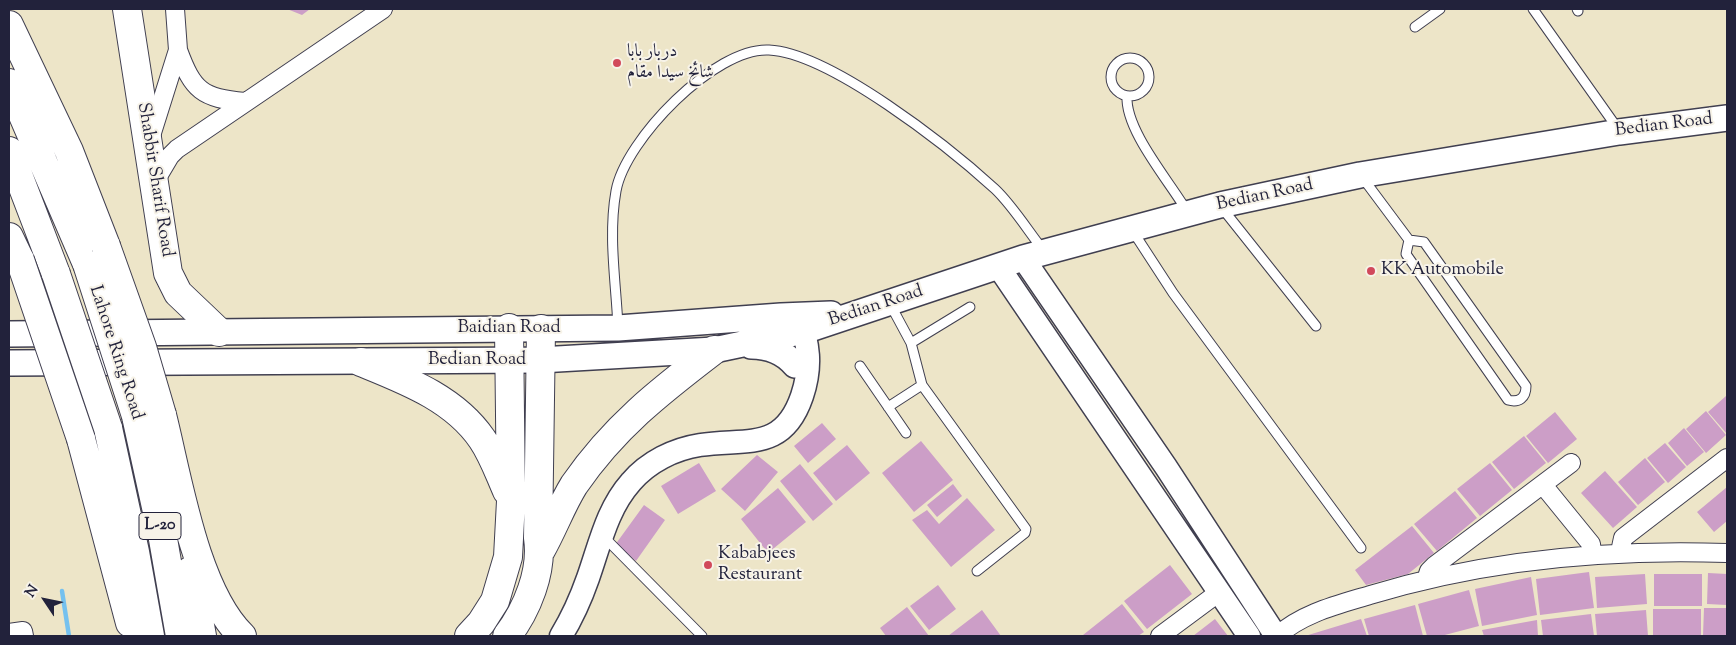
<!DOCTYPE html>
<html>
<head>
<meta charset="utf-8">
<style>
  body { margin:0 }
  #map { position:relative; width:1736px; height:645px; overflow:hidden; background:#ede5c8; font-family:"Sorts Mill Goudy",serif }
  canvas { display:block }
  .frame { position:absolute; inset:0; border:10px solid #22223b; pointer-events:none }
  .north { position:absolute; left:20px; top:575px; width:50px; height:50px; -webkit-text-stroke:4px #f7f3e8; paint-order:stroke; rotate:304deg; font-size:14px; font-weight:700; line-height:20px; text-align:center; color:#22223b }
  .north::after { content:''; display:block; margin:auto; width:18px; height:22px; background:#22223b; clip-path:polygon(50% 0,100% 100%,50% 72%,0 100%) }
</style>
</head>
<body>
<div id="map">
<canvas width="1736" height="645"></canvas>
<div class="frame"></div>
<div class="north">N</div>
</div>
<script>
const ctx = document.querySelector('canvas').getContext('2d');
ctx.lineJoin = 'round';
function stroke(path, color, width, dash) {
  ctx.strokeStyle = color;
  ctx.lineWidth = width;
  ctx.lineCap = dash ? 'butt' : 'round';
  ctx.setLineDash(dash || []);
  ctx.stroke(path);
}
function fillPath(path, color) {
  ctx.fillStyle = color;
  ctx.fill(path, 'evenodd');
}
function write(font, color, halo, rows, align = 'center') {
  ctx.font = font + ' "Sorts Mill Goudy",Amiri,serif';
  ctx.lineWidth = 4;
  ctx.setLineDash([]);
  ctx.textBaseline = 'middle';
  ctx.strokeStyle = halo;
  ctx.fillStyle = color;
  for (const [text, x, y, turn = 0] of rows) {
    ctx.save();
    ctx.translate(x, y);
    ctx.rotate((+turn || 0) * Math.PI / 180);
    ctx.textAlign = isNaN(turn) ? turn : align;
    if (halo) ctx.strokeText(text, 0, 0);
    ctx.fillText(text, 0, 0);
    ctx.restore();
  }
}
stroke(new Path2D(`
  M62,591L69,636`), '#75c1ef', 4.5);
fillPath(new Path2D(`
  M287,9H310L302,15Z
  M1726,396L1727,398V434L1708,412Z
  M1706,411L1726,435L1706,453L1686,429Z
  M1555,412L1577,439L1548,463L1526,436Z
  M822,423L836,439L808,463L794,446Z
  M1684,428L1704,452L1687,466L1668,443Z
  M1524,436L1546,463L1514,489L1492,462Z
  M921,441L953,480L914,512L882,473Z
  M1665,443L1686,467L1668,483L1647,458Z
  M847,445L870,473L836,501L813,473Z
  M757,455L778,472L745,511L721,489Z
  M1645,458L1665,482L1638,505L1618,482Z
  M699,463L716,491L678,514L661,486Z
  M1490,463L1512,490L1480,516L1457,489Z
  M800,464L833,504L813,521L780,481Z
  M1605,471L1637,507L1613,528L1581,493Z
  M953,484L962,496L937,517L927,505Z
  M1727,487V521L1714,532L1697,512Z
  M778,488L806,522L768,553L741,519Z
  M1455,491L1477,518L1437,551L1414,524Z
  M967,498L995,530L951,567L912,520L927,510L939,524Z
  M644,505L665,520L636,561L615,545Z
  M1412,526L1434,553L1408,574L1366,585L1355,570Z
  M1170,565L1192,594L1147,629L1124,601Z
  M1589,572L1594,608L1540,615L1536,579Z
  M1708,573L1727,574V605L1707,604Z
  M1645,574L1647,604L1597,608L1595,577Z
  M1654,574H1702V606H1654Z
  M1531,577L1537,615L1482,626L1475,589Z
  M938,585L956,609L929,630L910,606Z
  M1469,590L1479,626L1441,636H1427L1418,604Z
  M1122,604L1144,632L1138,636H1084L1083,635Z
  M1415,605L1423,636H1369L1364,619Z
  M907,607L929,636H886L880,628Z
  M1704,608H1727V636H1703Z
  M1653,609H1701V636H1653Z
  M982,610L1001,636H948Z
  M1646,610L1648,636H1597L1595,614Z
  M1591,614L1594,636H1543L1541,620Z
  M1215,619L1228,636H1193Z
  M1361,619L1367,636H1305Z
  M1537,620L1538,636H1484L1482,630Z`), '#cc9ec7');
const service = new Path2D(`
  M1533,9L1618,129
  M1577,9L1578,11
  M1415,27L1440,9
  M1111 77a19 19 0 1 1 38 0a19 19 0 1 1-38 0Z
  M1127,96C1125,131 1171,183 1188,213
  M1362,177L1409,240L1424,242L1526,386C1526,398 1519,403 1508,400L1406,254L1409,240
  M1222,208L1316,326
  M1132,230L1173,293L1361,548
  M890,304L911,343L922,385L1026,529L1025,533L977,571
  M618,327C616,282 608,236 616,191C625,140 715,47 769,50C830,53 949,147 995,189C1013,206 1028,231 1044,251
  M911,343L970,307
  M860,366L906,433
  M888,407L922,385
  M603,536L702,636`);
const minor = new Path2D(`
  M178,50C193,91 202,98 245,102
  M150,139L178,50L175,9
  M154,183L170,156L177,149L383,9
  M1543,485L1591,544L1592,554
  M1620,552L1623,538L1727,458
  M1426,580L1429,571L1434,566L1571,463
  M9,633L23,631L24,636
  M1160,636L1218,593
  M1277,636C1303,613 1337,605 1370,595C1485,560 1607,549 1727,553`);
const tertiary = new Path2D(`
  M1023,258L1166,467L1276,636
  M998,266L1249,636
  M561,636C572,618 581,598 588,578C600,544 607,509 631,482C648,462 674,449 700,445C747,438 783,452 802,396C812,366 809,343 798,315`);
const secondary = new Path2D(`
  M9,334L618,328L781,316L831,314
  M751,346C768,346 784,352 795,365
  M9,363L540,360L714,350L804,331L1023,258L1220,205L1360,175L1619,132L1727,118`);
const primary = new Path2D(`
  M127,9L168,273L178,293L219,332`);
const motorway = new Path2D(`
  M9,25L69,151L106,246
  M9,83L87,264
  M9,151L56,274
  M9,237L20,260
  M361,362C405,380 454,398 482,439C493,455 499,473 507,491
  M162,415C178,479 195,590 242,636
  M136,416L163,539L180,636
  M108,428L135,552L150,636
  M81,439L130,623
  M541,550C553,529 561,506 574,485C614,427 659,392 714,350
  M190,571L202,636
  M469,636L481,623L495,601L508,557L511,501L509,328
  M507,636C527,610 543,571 538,538L541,329`);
stroke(service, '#403f50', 11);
stroke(minor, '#403f50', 20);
stroke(tertiary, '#403f50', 25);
stroke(secondary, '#403f50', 28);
stroke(primary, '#403f50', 30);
stroke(motorway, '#403f50', 30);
stroke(service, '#fff', 9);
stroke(minor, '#fff', 18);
stroke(tertiary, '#fff', 22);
stroke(secondary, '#fff', 25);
stroke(primary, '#fff', 28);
stroke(motorway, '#fff', 28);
const motorwayBridge = new Path2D(`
  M106,246L142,347L162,415
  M20,260L81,439
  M87,264L136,416
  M56,274L108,428`);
stroke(motorwayBridge, '#403f50', 30, []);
stroke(motorwayBridge, '#fff', 28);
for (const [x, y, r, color] of [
  [617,63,5,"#d1495b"],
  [1371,271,5,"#d1495b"],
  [708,565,5,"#d1495b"]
]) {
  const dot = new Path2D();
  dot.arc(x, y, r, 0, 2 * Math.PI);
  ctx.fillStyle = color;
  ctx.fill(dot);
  stroke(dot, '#f7f3e8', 2);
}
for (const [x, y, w] of [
  [160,526,42]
]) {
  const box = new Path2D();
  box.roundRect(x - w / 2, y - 13.5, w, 27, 4);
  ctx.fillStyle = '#f7f3e8';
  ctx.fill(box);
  stroke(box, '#22223b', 1);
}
write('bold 16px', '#22223b', null, [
  ["L-20",160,526]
]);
write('18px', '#22223b', '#f7f3e8', [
  ["دربار بابا",627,53],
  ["شائخ سیدا مقام",627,74],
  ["KK Automobile",1381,271],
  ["Kababjees",718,555],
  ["Restaurant",718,576]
], 'left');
write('18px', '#22223b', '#f7f3e8', [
  ["Bedian Road",1664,126,-7],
  ["Shabbir Sharif Road",154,180,81],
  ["Bedian Road",1265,196,-12],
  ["Bedian Road",876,307,-18],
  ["Baidian Road",509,329],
  ["Lahore Ring Road",115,353,72],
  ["Bedian Road",477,361]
]);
</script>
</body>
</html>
